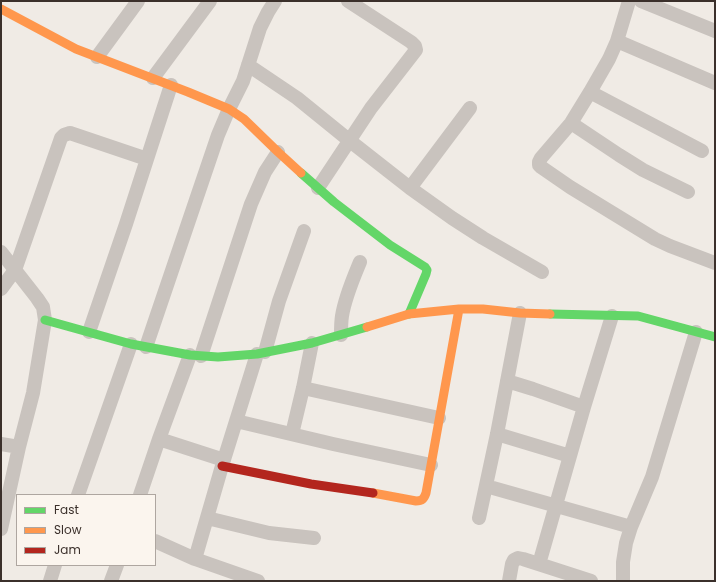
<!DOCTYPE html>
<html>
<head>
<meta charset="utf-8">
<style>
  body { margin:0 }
  #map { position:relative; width:716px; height:582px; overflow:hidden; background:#f0ebe5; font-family:Poppins,sans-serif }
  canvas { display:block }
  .frame { position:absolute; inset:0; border:2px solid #3b302b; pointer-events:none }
  .legend { position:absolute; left:16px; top:494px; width:140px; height:72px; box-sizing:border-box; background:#fbf5ee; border:1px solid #aea6a0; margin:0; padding:5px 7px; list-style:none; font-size:12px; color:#3b302b }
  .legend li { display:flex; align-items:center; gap:8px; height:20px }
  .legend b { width:20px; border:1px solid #aea6a0 }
</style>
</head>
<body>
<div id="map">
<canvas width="716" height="582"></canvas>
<div class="frame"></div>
<ul class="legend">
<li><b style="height:5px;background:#63d668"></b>Fast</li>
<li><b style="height:5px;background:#ff974d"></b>Slow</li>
<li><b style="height:5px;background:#b3261e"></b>Jam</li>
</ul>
</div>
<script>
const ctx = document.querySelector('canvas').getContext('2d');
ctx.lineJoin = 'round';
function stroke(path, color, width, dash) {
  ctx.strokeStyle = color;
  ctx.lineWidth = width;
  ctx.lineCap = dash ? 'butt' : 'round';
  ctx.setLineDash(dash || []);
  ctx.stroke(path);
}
stroke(new Path2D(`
  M629,1L617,41L609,59L590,92L571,123L541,158L539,162V165L541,167L570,187L655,239L670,246L715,263
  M641,1L715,31
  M617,41L715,83
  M97,57L138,1
  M248,65L297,98L350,141L410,188L452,218L483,238L542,272
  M153,78L210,1
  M590,92L702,151
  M571,123L619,155L643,170L688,192
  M318,188L371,108L416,50L415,46L411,42L348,1
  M410,188L470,108
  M1,252L37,298L43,307L45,320L33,393L19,447L1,529
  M1,289L15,270L61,138L64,135L70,133L147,159
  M89,332L126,224L171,85
  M341,335C341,328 341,322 342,316C345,297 353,279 360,262
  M146,347L218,135L229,109L243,81L260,28L268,12L275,1
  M265,352L279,301L304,231
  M201,356L251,204L265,172L278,152
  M507,381L533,389L584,407
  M303,388L439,418
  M236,421L333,444L431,465
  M292,434L303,388L312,343
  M497,434L570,456
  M159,439L224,460
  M1,444L19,447
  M486,486L631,527
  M78,495L131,344
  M140,495L159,439L190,355
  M207,518L269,533L314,538
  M479,518L497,434L520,313
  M155,541L195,559L258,581
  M195,559L222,466L257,354
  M539,564L584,407L612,316
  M50,581L55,565
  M111,581L117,565
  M509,581L512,564L514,560L518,558L523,559L591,581
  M623,581V562L626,543L631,527L652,477L696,332`), '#c9c3be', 14);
stroke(new Path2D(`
  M301,173L334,202L390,245L425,267L427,270L426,274L409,314
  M550,314L638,316L715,337
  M45,320L131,344L190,355L218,357L257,354L312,343L367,327`), '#63d668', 9);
stroke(new Path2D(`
  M1,9L76,49L188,92L229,109L244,119L278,152L301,173
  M367,327L409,314L459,309H483L520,313L550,314
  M373,493L416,501C422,501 424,499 426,493L459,309`), '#ff974d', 9);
stroke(new Path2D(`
  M222,466L311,484L373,493`), '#b3261e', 9);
</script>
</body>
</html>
